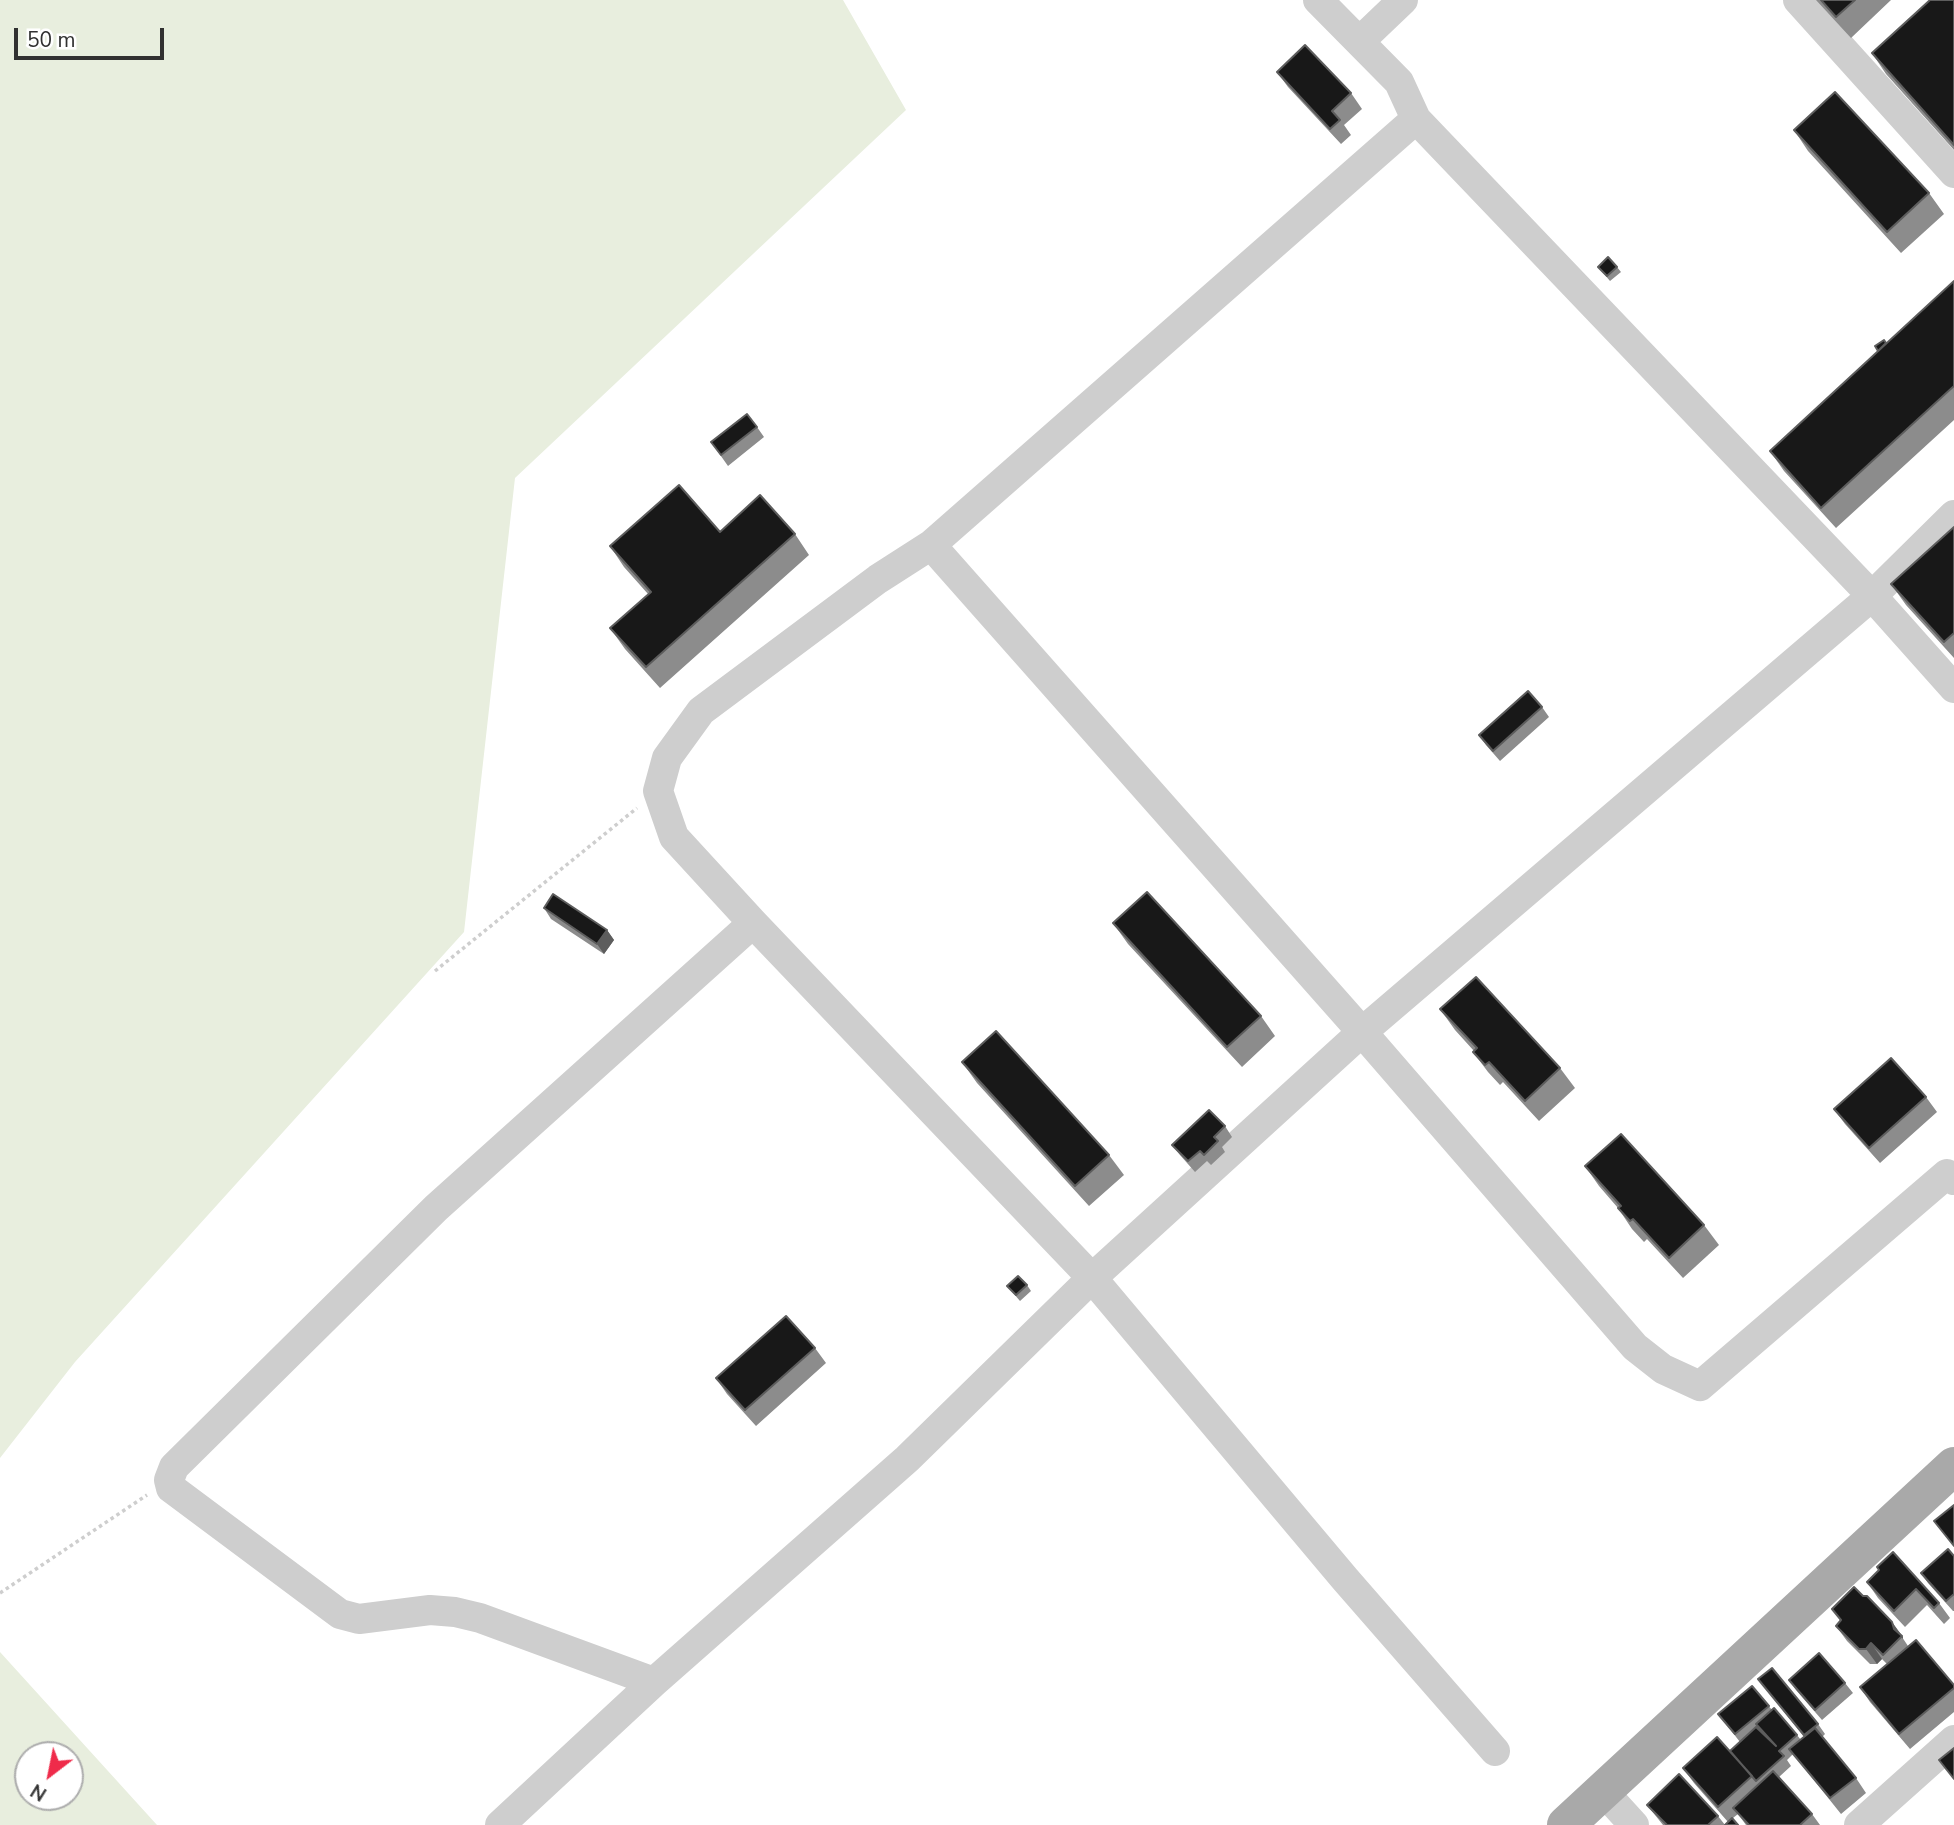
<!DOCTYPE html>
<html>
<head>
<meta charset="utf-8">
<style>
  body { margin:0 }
  #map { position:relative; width:1954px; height:1825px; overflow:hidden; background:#fff; font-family:"Nunito Sans",sans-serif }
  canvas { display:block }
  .north { position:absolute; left:14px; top:1741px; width:70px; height:70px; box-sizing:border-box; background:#fff; border:2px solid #adadad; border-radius:50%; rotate:212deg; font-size:19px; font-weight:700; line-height:28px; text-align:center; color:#313131 }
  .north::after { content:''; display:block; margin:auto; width:24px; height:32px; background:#ef2b4a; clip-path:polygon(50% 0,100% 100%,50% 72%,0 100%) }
  .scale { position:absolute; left:14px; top:28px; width:150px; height:32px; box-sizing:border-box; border:4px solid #313131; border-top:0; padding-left:9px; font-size:21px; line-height:24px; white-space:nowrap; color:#313131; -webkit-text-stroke:5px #fff; paint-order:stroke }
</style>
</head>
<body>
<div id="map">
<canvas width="1954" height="1825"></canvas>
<div class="north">N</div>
<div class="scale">50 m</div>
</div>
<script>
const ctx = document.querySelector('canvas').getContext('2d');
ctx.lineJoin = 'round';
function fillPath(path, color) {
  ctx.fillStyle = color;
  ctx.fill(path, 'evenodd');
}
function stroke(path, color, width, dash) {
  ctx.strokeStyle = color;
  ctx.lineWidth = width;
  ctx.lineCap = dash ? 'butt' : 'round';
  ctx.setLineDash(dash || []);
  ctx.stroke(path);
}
fillPath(new Path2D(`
  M0,0H843L906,110L515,478L464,932L75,1362L0,1458Z
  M0,1652L157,1825H0ZM70,1755V1797H28V1755Z`), '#e8eede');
stroke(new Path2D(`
  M435,971L637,808
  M0,1593L147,1495`), '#cecece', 3.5, [3.5, 3.5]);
stroke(new Path2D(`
  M1318,0L1399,82L1416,119L1872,596L1954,688
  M1798,0L1954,173
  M1360,41L1403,0
  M1416,119L931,545L1362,1032L1635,1347L1663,1369L1700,1386L1947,1174L1954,1180
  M931,545L878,579L701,711L667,758L658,791L674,837L753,923L1092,1278L1345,1579L1495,1751
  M654,1682L480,1618L455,1612L430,1610L359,1619L340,1614L171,1488L169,1480L174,1467L436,1208L753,923
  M1603,1791L1634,1825
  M500,1825L654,1682L907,1459L1092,1278L1362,1032L1872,596L1954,515
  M1859,1825L1954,1740`), '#cecece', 30);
stroke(new Path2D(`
  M1566,1825L1954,1466`), '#a9a9a9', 38);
fillPath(new Path2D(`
  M1816,0H1891L1851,38Z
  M1954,0V150L1886,74L1872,53Z
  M1277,72L1351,93L1362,109L1344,125L1351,135L1341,144L1288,87Z
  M1794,130L1929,193L1944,214L1901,253L1808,151Z
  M1598,267H1617L1621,272L1610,281Z
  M1954,281V420L1836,528L1784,471L1770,451Z
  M757,427L764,437L728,466L711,442Z
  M1954,527V658L1906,605L1891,584Z
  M720,532L795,534L809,555L660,688L625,649L610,628L648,594L624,567L610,546Z
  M1542,707L1549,717L1500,761L1486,745L1479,735Z
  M544,908L607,930L614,940L604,954L551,919Z
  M1113,923L1261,1016L1275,1036L1242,1067L1128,944Z
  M1440,1009L1560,1068L1575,1088L1539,1121L1503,1082L1500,1085L1488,1072L1473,1052L1474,1051L1455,1030Z
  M962,1062L1109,1155L1124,1175L1089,1206L977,1083Z
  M1926,1097L1937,1112L1880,1163L1845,1124L1834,1109Z
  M1225,1126L1232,1137L1222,1147L1225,1152L1211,1165L1207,1161L1195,1172L1180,1155L1172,1145Z
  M1585,1166L1704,1225L1719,1245L1683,1278L1647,1239L1644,1242L1632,1229L1618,1208L1599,1186Z
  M1027,1285L1031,1291L1020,1301L1007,1286Z
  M815,1348L826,1363L756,1426L727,1394L716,1378Z
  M1893,1552L1939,1603L1950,1618L1944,1624L1927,1605L1905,1627L1878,1598L1867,1582L1879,1570Z
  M1954,1556V1611H1953L1928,1583L1921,1573Z
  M1863,1596L1892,1622L1908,1646L1954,1685V1712L1910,1749L1870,1702L1860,1687L1887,1664L1882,1659L1877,1664H1870L1847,1641L1836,1626L1841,1621L1832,1609Z
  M1758,1679L1818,1724L1825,1734L1822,1737L1856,1778L1866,1793L1841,1814L1793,1754L1787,1760L1791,1766L1779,1777L1812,1814L1820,1825H1746L1738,1814L1728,1822L1694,1783L1683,1768L1730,1751L1740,1742L1718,1714L1752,1686L1772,1710L1797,1735L1801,1740L1804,1737Z
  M1789,1680L1845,1683L1853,1693L1822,1720L1796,1690Z
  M1647,1805L1718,1816L1725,1825H1663Z`), '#8c8c8c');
fillPath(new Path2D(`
  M607,930L614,940L604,954L597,944Z
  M1892,1622L1903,1637V1639L1894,1629Z
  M1871,1643L1882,1659L1877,1664L1866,1649Z`), '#5d5d5d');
const building = new Path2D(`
  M1821,0H1855L1836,17Z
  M1930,0H1954V145L1872,53Z
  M1305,45L1351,93L1332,111L1340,120L1330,129L1277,72Z
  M1835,92L1929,193L1887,232L1794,130Z
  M1608,257L1617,267L1607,276L1598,267Z
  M1954,281V386L1821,508L1770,451Z
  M1884,340L1886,343L1878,351L1875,346Z
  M747,414L757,427L721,455L711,442Z
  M679,485L720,532L760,495L795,534L646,667L610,628L651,592L610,546Z
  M1954,527V633L1944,642L1891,584Z
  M1528,691L1542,707L1493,751L1479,735Z
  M1147,892L1261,1016L1227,1047L1113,923Z
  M553,894L607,930L597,944L544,908Z
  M1476,977L1560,1068L1525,1101L1489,1062L1485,1065L1473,1052L1477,1048L1440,1009Z
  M996,1031L1109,1155L1075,1186L962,1062Z
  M1891,1058L1926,1097L1869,1148L1834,1109Z
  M1209,1110L1225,1126L1214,1137L1218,1141L1204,1155L1200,1151L1188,1161L1172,1145Z
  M1621,1134L1704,1225L1669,1258L1633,1219L1630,1221L1618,1208L1621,1206L1585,1166Z
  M1018,1276L1027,1285L1016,1295L1007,1286Z
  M786,1316L815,1348L745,1410L716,1378Z
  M1954,1505V1546L1934,1521Z
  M1948,1549L1954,1556V1594L1946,1601L1921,1573Z
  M1893,1552L1939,1603L1934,1608L1916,1589L1894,1611L1867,1582L1879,1570L1877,1567Z
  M1854,1587L1863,1596H1867L1892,1622L1894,1629L1902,1636L1883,1655L1871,1643L1866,1649H1859L1836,1626L1841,1620L1832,1609Z
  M1916,1640L1954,1685V1688L1899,1734L1860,1687Z
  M1819,1653L1845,1683L1815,1710L1789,1680Z
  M1772,1668L1818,1724L1804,1735L1758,1679Z
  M1752,1686L1769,1706L1735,1734L1718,1714Z
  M1774,1708L1797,1735L1779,1751L1784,1756L1756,1781L1730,1751L1756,1727L1776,1746L1756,1724Z
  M1815,1728L1856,1778L1830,1798L1789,1749Z
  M1717,1737L1752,1776L1718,1807L1683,1768Z
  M1954,1748V1779L1939,1760Z
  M1773,1771L1812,1814L1800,1825H1749L1733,1808Z
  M1679,1774L1718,1816L1708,1825H1667L1647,1805Z
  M1732,1818L1738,1825H1725Z`);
fillPath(building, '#181818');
stroke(building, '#5d5d5d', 2);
</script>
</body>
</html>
